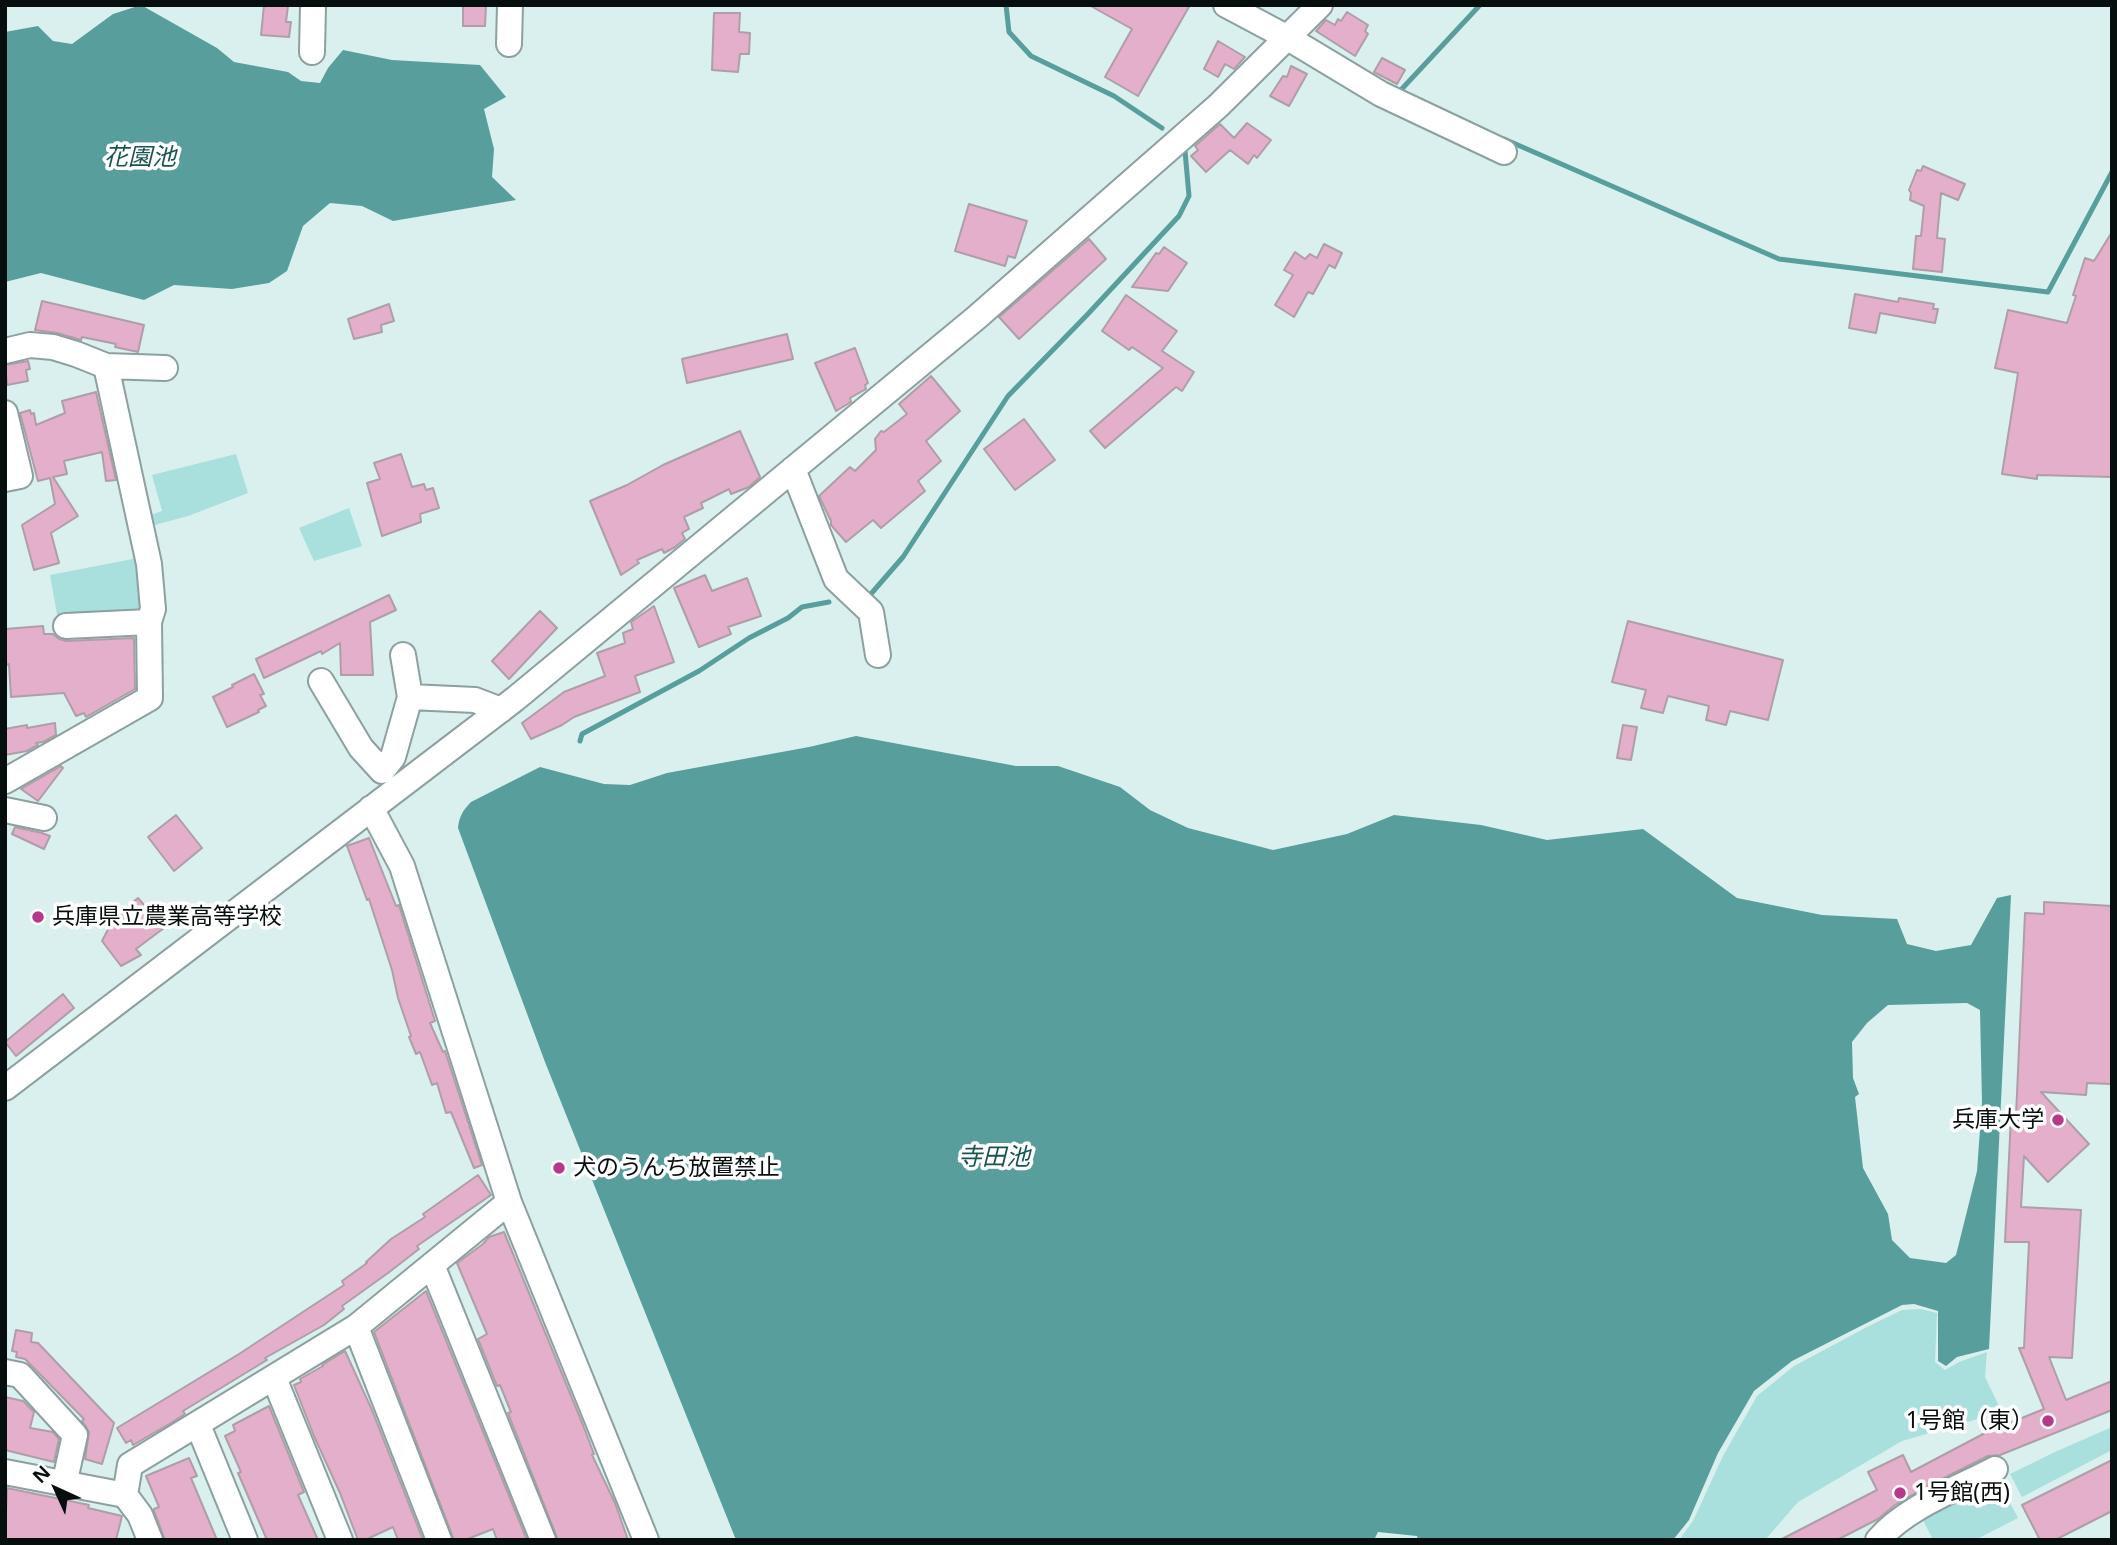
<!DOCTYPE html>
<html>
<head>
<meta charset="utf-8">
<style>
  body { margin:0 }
  #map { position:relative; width:2117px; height:1545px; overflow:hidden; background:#d9f0ef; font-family:"Noto Sans",sans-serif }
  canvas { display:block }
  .frame { position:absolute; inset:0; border:7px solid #070e0e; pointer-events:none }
  .north { position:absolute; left:21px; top:1454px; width:70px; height:70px; -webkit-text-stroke:5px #fff; paint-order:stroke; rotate:315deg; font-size:19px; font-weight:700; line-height:28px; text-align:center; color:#070e0e }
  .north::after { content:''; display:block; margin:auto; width:24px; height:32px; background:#070e0e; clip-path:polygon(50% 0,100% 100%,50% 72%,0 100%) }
</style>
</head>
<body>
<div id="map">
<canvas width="2117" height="1545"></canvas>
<div class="frame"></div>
<div class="north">N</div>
</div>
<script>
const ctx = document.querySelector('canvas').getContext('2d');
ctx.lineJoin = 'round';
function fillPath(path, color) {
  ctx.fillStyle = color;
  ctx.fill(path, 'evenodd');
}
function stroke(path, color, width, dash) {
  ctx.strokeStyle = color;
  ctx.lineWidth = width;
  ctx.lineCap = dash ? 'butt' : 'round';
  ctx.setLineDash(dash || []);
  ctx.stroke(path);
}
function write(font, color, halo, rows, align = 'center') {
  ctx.font = font + ' "Noto Sans","Noto Sans JP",sans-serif';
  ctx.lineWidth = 7;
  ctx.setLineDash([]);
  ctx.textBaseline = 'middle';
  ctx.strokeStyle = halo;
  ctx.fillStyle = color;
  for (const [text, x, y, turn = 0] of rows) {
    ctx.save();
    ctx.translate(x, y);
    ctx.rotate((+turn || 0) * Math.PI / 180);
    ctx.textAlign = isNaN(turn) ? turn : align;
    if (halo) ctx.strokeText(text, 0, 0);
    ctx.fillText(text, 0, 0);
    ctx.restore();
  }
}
fillPath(new Path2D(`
  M236,454L248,493L188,516L151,526L148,516L162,511L152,475Z
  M349,508L362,546L314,561L299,528Z
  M143,557L147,614L58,620L50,575Z
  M1921,1309L1937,1313L1935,1362L1945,1370L1959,1362L1987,1352L1985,1377L2002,1412L1902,1441L1798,1502L1765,1540H1679L1693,1521L1723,1456L1757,1396L1794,1366L1869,1326L1902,1310Z
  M2112,1427V1450L2022,1497L2010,1474L2055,1452Z
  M1998,1480L2018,1518L1975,1540H1933L1922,1518Z`), '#a9dfdd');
fillPath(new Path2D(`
  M141,5L217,48L234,62L288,72L301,81L320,83L328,68L343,50L392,60L480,65L506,97L484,109L494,149L492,177L516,200L393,221L362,206L330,203L303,226L287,271L269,283L232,289L174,285L144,300L41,273L5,282V32L38,26L53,41L72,44L113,14Z
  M856,736L1016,766H1058L1120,787L1150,810L1188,828L1273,850L1347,834L1394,815L1481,825L1547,840L1643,829L1737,898L1822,915L1897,919L1907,944L1936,951L1971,945L1997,898L2011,895L1989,1349L1957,1357L1946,1366L1938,1361V1311L1914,1304L1902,1305L1792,1361L1754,1391L1718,1453L1689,1520L1673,1540H1418L1417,1536L1378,1532L1374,1540H736L545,1062L458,828C459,817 463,810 471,802L540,767L604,784L630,785L667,773L809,747ZM1967,1003L1980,1010L1982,1102L1977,1171L1956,1255L1946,1263L1910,1258L1892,1240L1888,1214L1863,1168L1855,1097L1859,1094L1853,1078L1852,1042L1867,1023L1888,1005Z`), '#589e9c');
stroke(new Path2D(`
  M1006,5L1009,32L1031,56L1114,96L1162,128
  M1399,92L1480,5
  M1504,139L1779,259L2048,292L2112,172
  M870,595L903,557L1008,396L1086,316L1179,216L1189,196L1185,151
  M580,741L582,734L699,671L749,638L788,618L802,607L829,602`), '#589e9c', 5);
const building = new Path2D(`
  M264,5L288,6L286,22H291L289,37L261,35Z
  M463,5H486L485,26H463Z
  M1089,5H1190L1138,96L1105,77L1132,29Z
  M1347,12L1368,25L1365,31L1368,34L1355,56L1316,31L1326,20L1335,25L1338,19L1341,21Z
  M714,13H740L739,32L750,33L749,54H740L738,72L712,70Z
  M1218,41L1245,57L1234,69L1225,64L1218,77L1204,69Z
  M1382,58L1405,70L1397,84L1374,72Z
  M1291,66L1307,74L1289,106L1270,96L1283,76L1287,77Z
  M1247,123L1271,140L1257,158L1254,155L1248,164L1230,150L1206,172L1191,156L1198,150L1195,146L1220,124L1234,138Z
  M1923,166L1965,184L1958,200L1941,193L1937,238L1945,239L1942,272L1913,269L1916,236H1921L1924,206L1910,200L1911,193L1909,190L1917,170L1921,171Z
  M969,204L1027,221L1015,258L1008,256L1005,266L955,251Z
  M2112,232V477L2037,475V479L2002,474L2018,373L1995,368L2008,310L2067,323L2076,296L2073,295L2085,258L2094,261Z
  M1089,239L1106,259L1019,339L999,317Z
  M1324,244L1342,253L1335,268L1329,265L1313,294L1308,292L1294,317L1275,305L1293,275L1284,270L1295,252L1305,259L1310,254L1317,258Z
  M1164,247L1187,263L1168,291L1132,287L1156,253L1159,254Z
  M1855,294L1898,302L1899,298L1934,304L1933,309H1938L1935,323L1880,313L1876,333L1849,328Z
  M1126,295L1177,331L1162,351L1194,372L1182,391L1176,387L1105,448L1090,431L1163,368L1132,347L1129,350L1102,331Z
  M42,301L144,325L138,352L115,347L116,344L82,337L81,340L57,333L35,330Z
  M389,304L394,321L381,325L382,332L354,339L348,319Z
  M787,334L793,359L687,383L682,359Z
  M855,348L868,383L865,385L866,389L850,398L851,402L836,411L815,363Z
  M28,361L30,369L26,370L28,381L7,385L5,365Z
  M931,376L960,411L926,441L941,461L918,481L925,491L881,528L873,520L846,542L831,525V521L819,496L850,467L855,471L876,450L875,439L881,431L884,432L907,414L899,404Z
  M96,392L116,480L106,481L102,452L64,461L67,474L53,477L78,516L51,533L59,563L34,570L22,525L55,504L50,478L38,481L20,413L30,410L31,414L34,413L36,425L65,413L62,401Z
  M1024,419L1055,460L1015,490L984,449Z
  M740,431L760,477L749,487L731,494L729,489L701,503L703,508L684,517L689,529L682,533L685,539L675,547L664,553L662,549L637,560L639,563L621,575L590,501L627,485L663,465Z
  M401,454L412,487L424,484L426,490L433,488L439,508L420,514L421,522L382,536L367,483L380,479L374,463Z
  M705,575L712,591L747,578L761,616L728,627L731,634L699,647L674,588Z
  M389,595L396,610L370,622L373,675H341L340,643L322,654L321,651L264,678L256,659Z
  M654,606L674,662L635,676L640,692L574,717L562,725L531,739L522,723L564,692L605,676L597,653L625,643L623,633L633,629L631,622Z
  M540,611L557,628L509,679L492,661Z
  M1628,621L1783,660L1768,720L1730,711L1726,725L1706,720L1709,706L1668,696L1663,713L1641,708L1646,690L1612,682Z
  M43,626L44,634H53L59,639L66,641L134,638L135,689L86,717L84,713L76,716L64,693L11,697L9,664L5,665V629Z
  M254,674L264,694L260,695L266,706L258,710L259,712L227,727L213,697L233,687L232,685Z
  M55,723L56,735L43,742L36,743L38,745L27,751L5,755V729L27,725V728Z
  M1623,725L1637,727L1631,760L1617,758Z
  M61,766L63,768L38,801L21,789Z
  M176,815L202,848L174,871L148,837Z
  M15,827L42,833L50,836L44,849L12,834Z
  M369,838L396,906L399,905L435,1021L430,1023L443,1052L445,1051L482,1165L474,1168L451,1112L446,1113L437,1083L432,1085L420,1052L416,1054L409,1037L411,1036L398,998L392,970L369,899L367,900L347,846Z
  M138,898L164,928L136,949L141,955L121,966L102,941L112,922L122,914L120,913Z
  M2044,902L2112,906V1084L2087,1083L2086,1095L2041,1092L2089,1144L2048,1182L2024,1156L2021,1207L2081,1210L2072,1358L2049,1357L2066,1400L2112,1381V1410L2000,1455L1988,1456L1926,1487L1895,1505L1878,1519L1837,1540H1780L1877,1490L1868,1472L1903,1455L1911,1472L1985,1433L2044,1409L2019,1348H2024L2029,1242H2005L2011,1116H2016L2025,913L2044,914Z
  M63,994L74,1008L16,1056L5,1042Z
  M478,1175L491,1195L417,1246L419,1249L388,1273L342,1306L344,1309L324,1325L265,1358L267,1360L183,1411L185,1414L171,1423L133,1445L131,1440L126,1443L117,1428L239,1354L344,1285L342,1281L367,1263L366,1262L391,1239L425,1217L423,1214Z
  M504,1232L583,1425L594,1454L592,1455L615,1503L628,1540H558L508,1413L511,1412L500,1385L497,1386L478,1339L487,1334L457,1263L483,1244L489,1237Z
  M426,1291L454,1360L527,1540H497L493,1529L465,1540H454L374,1332Z
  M16,1330L32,1333L31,1342L38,1343L114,1423L102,1464L85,1459L89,1432L82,1421L84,1419L25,1359L16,1357L17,1352L12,1351Z
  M345,1351L372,1410L423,1540H398L393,1527L365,1540H358L340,1493L314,1436L294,1385L301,1382L300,1379L323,1366L322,1365Z
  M5,1397L23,1401L34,1412L30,1428L53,1432L59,1439L54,1462L5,1450Z
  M269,1406L304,1492L298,1495L318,1540H267L238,1473L241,1472L225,1436L235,1431L233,1425Z
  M189,1458L197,1476L191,1478L217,1540H165L154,1511V1509L159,1507L146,1476Z
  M2112,1460V1511L2055,1540H2040L2022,1505Z
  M7,1488L70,1501L89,1505L88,1508L122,1516L116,1540H5Z`);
fillPath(building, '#e3afcb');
stroke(building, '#af9ea7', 2);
const minor = new Path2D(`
  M1226,5L1288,38L1381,94L1504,152
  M509,44L510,5
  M312,52L313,5
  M5,351L30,345L53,347L76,354L106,366L165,368
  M5,413L20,476L5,479
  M793,469L836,579L871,612L878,655
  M66,626L149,622
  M321,681L361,748L382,771L393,757L410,697L403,655
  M410,697L475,700L501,710
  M5,781L150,698L149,622L153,609L149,564L106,366
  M371,808L402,866L509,1202L646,1540
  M5,810L44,818
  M5,1088L515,699L976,318L1218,106L1320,5
  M432,1265L543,1540
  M356,1327L439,1540
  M5,1372L20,1375L75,1435L64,1485
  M274,1378L340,1540
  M198,1425L245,1540
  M5,1472L125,1495L140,1515L150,1540
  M125,1495L130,1465L356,1327L509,1202
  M1878,1540C1906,1507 1957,1489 1995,1469`);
stroke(minor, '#8ba09f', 28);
stroke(minor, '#fff', 24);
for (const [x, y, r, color] of [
  [38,917,7,"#b73a8a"],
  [2058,1120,7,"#b73a8a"],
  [559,1168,7,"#b73a8a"],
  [2048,1421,7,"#b73a8a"],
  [1900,1493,7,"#b73a8a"]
]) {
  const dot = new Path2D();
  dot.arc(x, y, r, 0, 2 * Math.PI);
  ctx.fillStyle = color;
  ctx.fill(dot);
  stroke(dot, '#fff', 2.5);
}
write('23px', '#070e0e', '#fff', [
  ["兵庫県立農業高等学校",52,917],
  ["兵庫大学",2044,1120,"right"],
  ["犬のうんち放置禁止",573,1168],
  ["1号館（東）",2034,1421,"right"],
  ["1号館(西)",1914,1493]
], 'left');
write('italic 24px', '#165452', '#fff', [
  ["花園池",140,158],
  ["寺田池",994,1158]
]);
</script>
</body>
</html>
